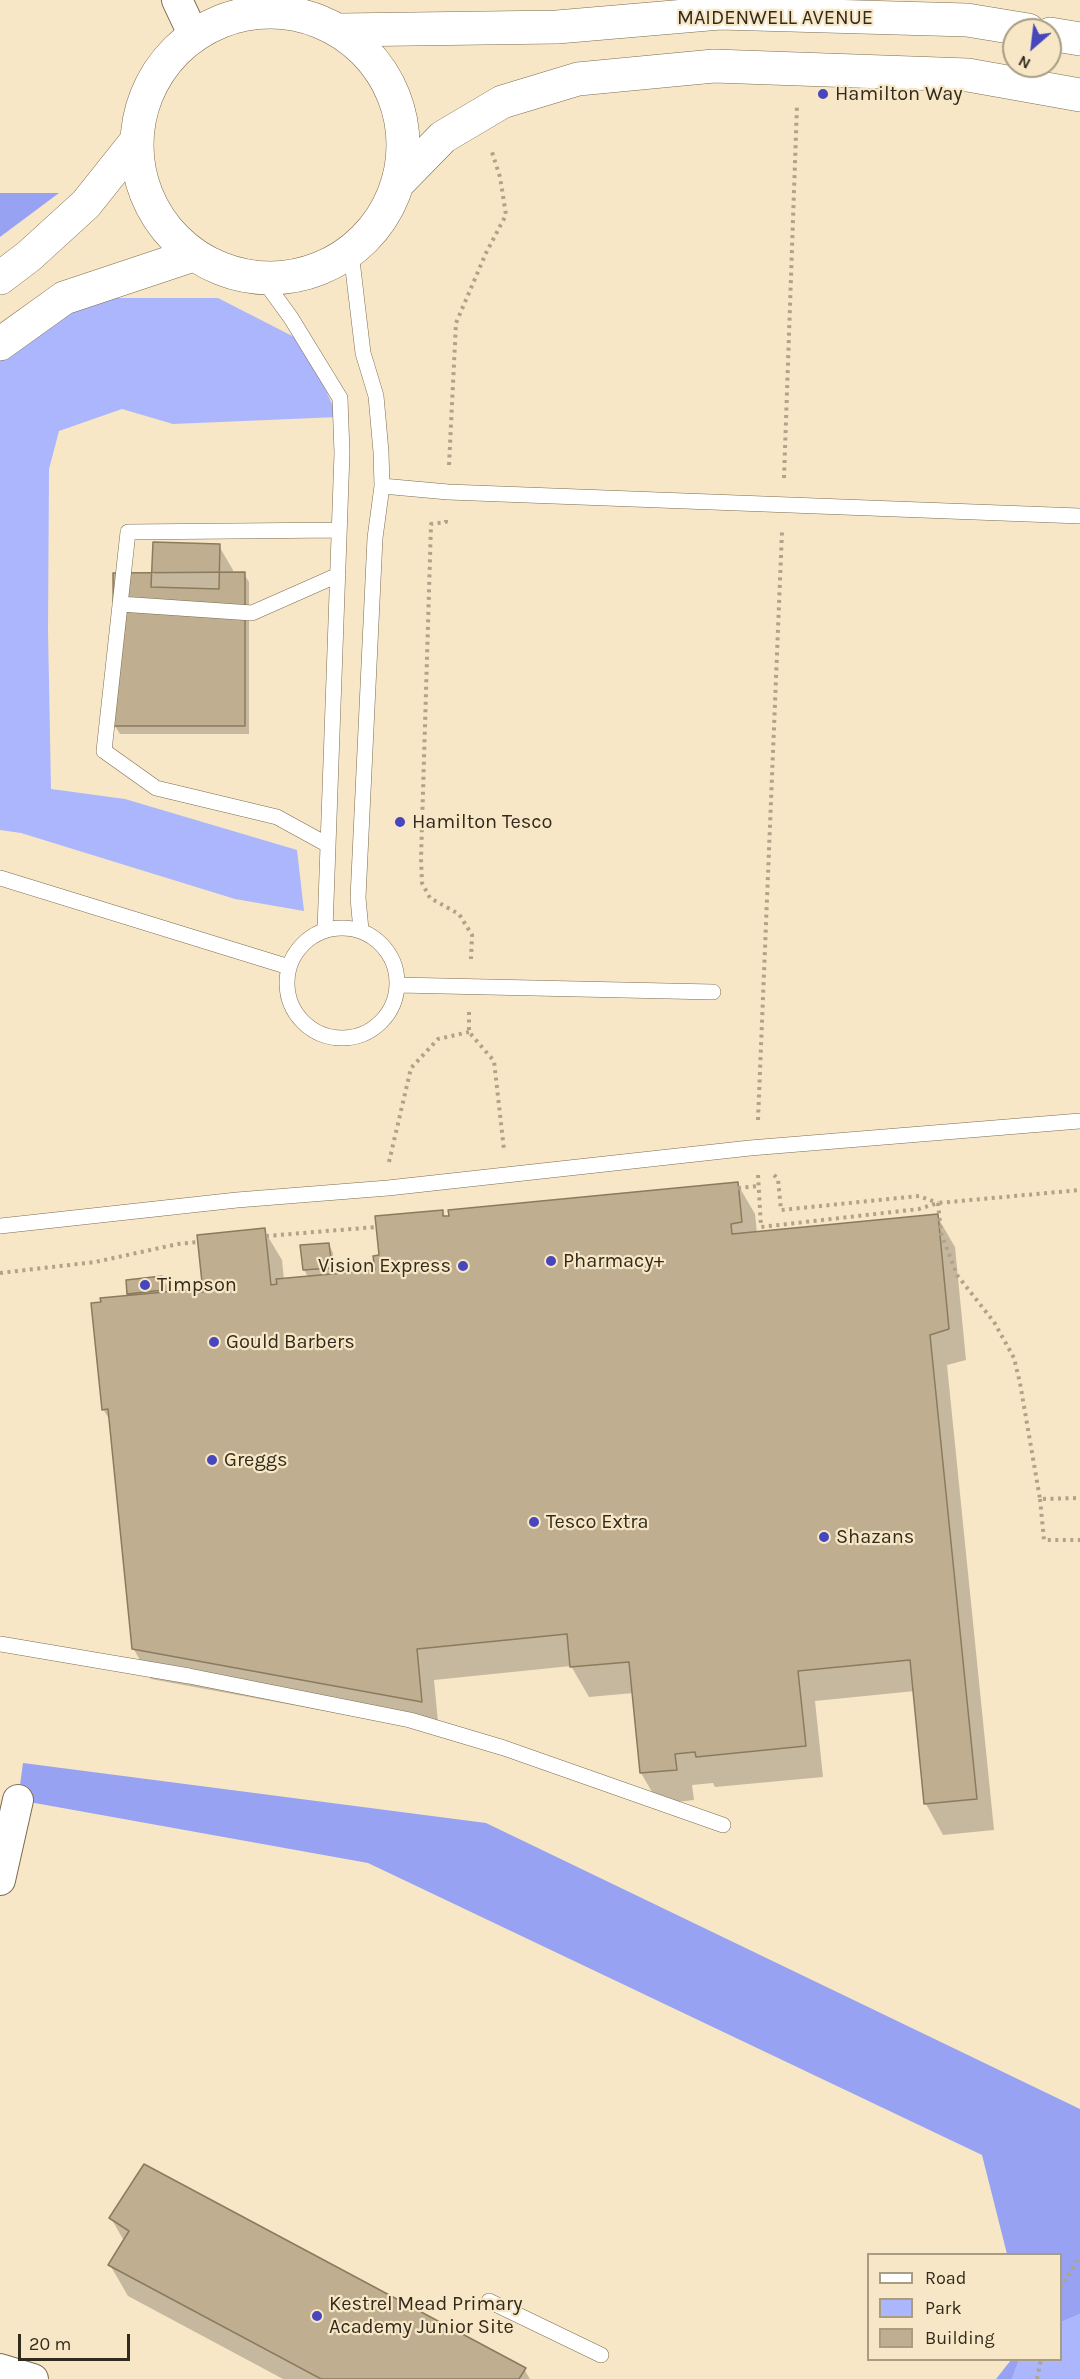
<!DOCTYPE html>
<html>
<head>
<meta charset="utf-8">
<style>
  body { margin:0 }
  #map { position:relative; width:1080px; height:2379px; overflow:hidden; background:#f8e7c6; font-family:Karla,sans-serif }
  canvas { display:block }
  .legend { position:absolute; left:867px; top:2253px; width:195px; height:108px; box-sizing:border-box; background:#f8e7c6; border:2px solid #a89c83; margin:0; padding:8px 10px; list-style:none; font-size:18px; color:#312b1e }
  .legend li { display:flex; align-items:center; gap:12px; height:30px }
  .legend b { width:30px; border:2px solid #a89c83 }
  .north { position:absolute; left:1002px; top:18px; width:60px; height:60px; box-sizing:border-box; background:#f8e7c6; border:2px solid #a89c83; border-radius:50%; rotate:208deg; font-size:16px; font-weight:700; line-height:24px; text-align:center; color:#312b1e }
  .north::after { content:''; display:block; margin:auto; width:21px; height:27px; background:#4746bc; clip-path:polygon(50% 0,100% 100%,50% 72%,0 100%) }
  .scale { position:absolute; left:18px; top:2334px; width:112px; height:27px; box-sizing:border-box; border:3px solid #312b1e; border-top:0; padding-left:8px; font-size:18px; line-height:21px; white-space:nowrap; color:#312b1e; -webkit-text-stroke:4px #f8e7c6; paint-order:stroke }
</style>
</head>
<body>
<div id="map">
<canvas width="1080" height="2379"></canvas>
<ul class="legend">
<li><b style="height:8px;background:#fff"></b>Road</li>
<li><b style="height:16px;background:#abb6fc"></b>Park</li>
<li><b style="height:16px;background:#bfae8f"></b>Building</li>
</ul>
<div class="north">N</div>
<div class="scale">20 m</div>
</div>
<script>
const ctx = document.querySelector('canvas').getContext('2d');
ctx.lineJoin = 'round';
function fillPath(path, color) {
  ctx.fillStyle = color;
  ctx.fill(path, 'evenodd');
}
function stroke(path, color, width, dash) {
  ctx.strokeStyle = color;
  ctx.lineWidth = width;
  ctx.lineCap = dash ? 'butt' : 'round';
  ctx.setLineDash(dash || []);
  ctx.stroke(path);
}
function write(font, color, halo, rows, align = 'center') {
  ctx.font = font + ' Karla,sans-serif';
  ctx.lineWidth = 4.5;
  ctx.setLineDash([]);
  ctx.textBaseline = 'middle';
  ctx.strokeStyle = halo;
  ctx.fillStyle = color;
  for (const [text, x, y, turn = 0] of rows) {
    ctx.save();
    ctx.translate(x, y);
    ctx.rotate((+turn || 0) * Math.PI / 180);
    ctx.textAlign = isNaN(turn) ? turn : align;
    if (halo) ctx.strokeText(text, 0, 0);
    ctx.fillText(text, 0, 0);
    ctx.restore();
  }
}
fillPath(new Path2D(`
  M64,298H218L304,342L338,417L173,424L122,409L59,431L49,469L48,630L51,789L125,799L297,850L304,911L235,899L21,833L0,830V347Z
  M1080,2314V2379H1012L1019,2360H1060L1061,2322Z`), '#abb6fc');
fillPath(new Path2D(`
  M0,193H59L0,237Z
  M23,1763L486,1823L1080,2109V2314L1061,2322L1060,2254H1007L982,2155L368,1863L18,1800Z
  M1011,2360H1019L1012,2379H996Z`), '#97a2f3');
fillPath(new Path2D(`
  M219,546L233,570V574H244L249,582V734H120L115,726V574H153Z
  M737,1183L755,1214L757,1233L937,1216L955,1247L966,1360L947,1365L994,1830L943,1835L926,1804L915,1691L815,1701L823,1777L715,1787L713,1783L692,1785L694,1800L659,1804L641,1773L634,1693L589,1697L571,1666L434,1680L439,1732L151,1679L133,1648L111,1422L103,1409L131,1297L129,1294L162,1277L171,1293H205L264,1230L282,1260L284,1280L309,1278L304,1270L329,1245L333,1253L335,1275L376,1271L381,1257L442,1211L446,1218Z
  M111,2218L524,2369L530,2379H283L128,2296L110,2265L124,2241Z`), '#0003');
const building = new Path2D(`
  M153,542L220,544L219,589L151,587Z
  M245,572V726H114L113,573Z
  M738,1182L742,1222L731,1224L732,1234L938,1214L949,1329L930,1335L977,1799L924,1804L910,1660L798,1671L806,1746L696,1757L695,1752L675,1754L677,1770L640,1773L629,1662L570,1667L567,1634L417,1649L422,1702L132,1649L108,1409L102,1410L91,1303L101,1302L100,1298L197,1289L198,1292H203L197,1235L265,1228L271,1285L277,1284L276,1279L375,1270L373,1256L379,1255L375,1216L443,1210V1216H449L448,1210Z
  M329,1243L332,1268L303,1270L300,1245Z
  M162,1276L164,1290L127,1294L126,1280Z
  M144,2164L526,2368L519,2379H321L108,2265L129,2231L109,2218Z`);
fillPath(building, '#bfae8f');
stroke(building, '#8b7b5d', 1.5);
const lane = new Path2D(`
  M351,252L363,353L376,396L381,452L382,486L375,538L358,898L361,930
  M262,278L291,318L340,398L342,453L325,930
  M382,486L448,492L1080,516
  M120,604L252,613L338,575
  M328,845L277,817L156,788L104,751L128,532L339,530
  M0,878L289,967
  M287 983a55 55 0 1 1 110 0a55 55 0 1 1-110 0Z
  M398,985L713,992
  M0,1226L237,1200L388,1188L750,1148L1080,1121
  M0,1644L189,1676L410,1720L504,1748L723,1825
  M489,2301L601,2355`);
const street = new Path2D(`
  M177,0L194,36
  M0,1880L18,1800
  M0,2369L33,2379`);
const secondary = new Path2D(`
  M137 145a133 133 0 1 1 266 0a133 133 0 1 1-266 0Z
  M341,30L557,27L720,13L967,20L1028,30
  M1050,34L1080,39
  M399,182L443,137L502,102L578,79L714,66L968,75L1080,95
  M0,278L29,256L86,204L133,145
  M0,344L64,298L193,255`);
stroke(lane, '#7c6c4f', 16);
stroke(street, '#7c6c4f', 32);
stroke(secondary, '#7c6c4f', 34);
stroke(new Path2D(`
  M449,465L456,323L486,253L506,215L500,177L491,149
  M784,478L797,105
  M446,520V522L431,524L421,859L422,883L430,898L459,914L472,935L471,959
  M469,1012V1032L494,1061L504,1150
  M758,1120L782,531
  M389,1162L411,1068L438,1039L469,1032
  M758,1175L761,1227L919,1209L938,1203L1080,1190
  M774,1175L778,1179L781,1210L919,1196L938,1203
  M738,1188L758,1186
  M938,1203L941,1233L957,1275L994,1322L1014,1358L1020,1383L1040,1499L1080,1498
  M266,1236L376,1227
  M0,1273L95,1262L178,1244L198,1242
  M1040,1499L1044,1540H1080
  M1060,2288L1080,2256
  M1037,2379L1041,2360`), '#b0a389', 4, [3, 4.5]);
stroke(lane, '#fff', 15);
stroke(street, '#fff', 30);
stroke(secondary, '#fff', 33);
for (const [x, y, r, color] of [
  [823,94,6,"#4746bc"],
  [400,822,6,"#4746bc"],
  [551,1261,6,"#4746bc"],
  [463,1266,6,"#4746bc"],
  [145,1285,6,"#4746bc"],
  [214,1342,6,"#4746bc"],
  [212,1460,6,"#4746bc"],
  [534,1522,6,"#4746bc"],
  [824,1537,6,"#4746bc"],
  [317,2316,6,"#4746bc"]
]) {
  const dot = new Path2D();
  dot.arc(x, y, r, 0, 2 * Math.PI);
  ctx.fillStyle = color;
  ctx.fill(dot);
  stroke(dot, '#f8e7c6', 2);
}
write('20px', '#312b1e', '#f8e7c6', [
  ["MAIDENWELL AVENUE",775,18]
]);
write('20px', '#312b1e', '#f8e7c6', [
  ["Hamilton Way",835,94],
  ["Hamilton Tesco",412,822],
  ["Pharmacy+",563,1261],
  ["Vision Express",451,1266,"right"],
  ["Timpson",157,1285],
  ["Gould Barbers",226,1342],
  ["Greggs",224,1460],
  ["Tesco Extra",546,1522],
  ["Shazans",836,1537],
  ["Kestrel Mead Primary",329,2304],
  ["Academy Junior Site",329,2327]
], 'left');
</script>
</body>
</html>
